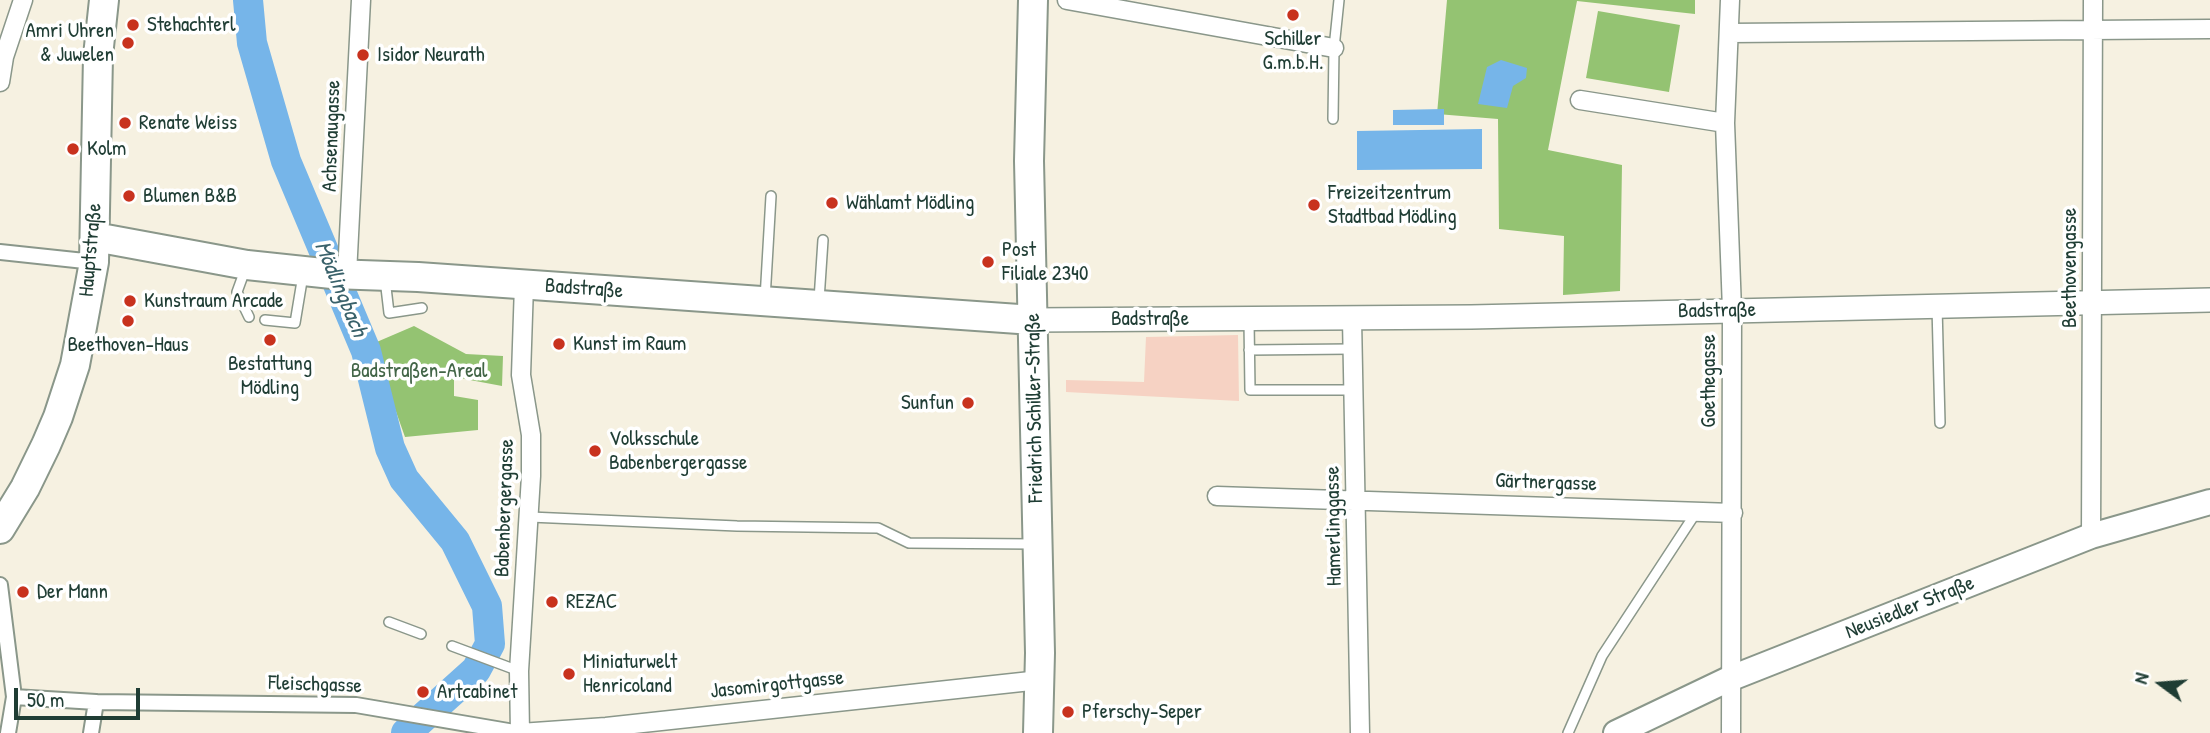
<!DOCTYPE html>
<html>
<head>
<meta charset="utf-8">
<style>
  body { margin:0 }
  #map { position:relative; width:2210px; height:733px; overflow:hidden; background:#f6f1e1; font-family:"Patrick Hand",sans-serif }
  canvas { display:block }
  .north { position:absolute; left:2126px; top:649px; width:70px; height:70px; -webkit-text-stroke:5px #fff; paint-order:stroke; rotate:286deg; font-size:19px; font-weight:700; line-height:28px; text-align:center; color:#1f3d34 }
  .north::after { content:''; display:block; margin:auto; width:24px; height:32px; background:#1f3d34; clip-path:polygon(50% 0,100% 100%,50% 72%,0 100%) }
  .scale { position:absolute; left:14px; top:688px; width:126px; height:32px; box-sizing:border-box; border:4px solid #1f3d34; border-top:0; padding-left:9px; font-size:21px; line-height:24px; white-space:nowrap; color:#1f3d34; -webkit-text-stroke:5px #fff; paint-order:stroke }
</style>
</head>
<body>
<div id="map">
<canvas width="2210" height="733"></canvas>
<div class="north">N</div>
<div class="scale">50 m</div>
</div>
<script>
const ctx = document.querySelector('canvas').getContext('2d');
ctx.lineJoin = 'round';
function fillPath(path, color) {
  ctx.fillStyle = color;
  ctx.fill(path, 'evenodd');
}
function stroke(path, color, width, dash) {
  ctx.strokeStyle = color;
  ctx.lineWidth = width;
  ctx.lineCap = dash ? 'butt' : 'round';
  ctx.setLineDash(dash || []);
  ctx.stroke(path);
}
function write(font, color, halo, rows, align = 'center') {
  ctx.font = font + ' "Patrick Hand",sans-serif';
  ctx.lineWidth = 7;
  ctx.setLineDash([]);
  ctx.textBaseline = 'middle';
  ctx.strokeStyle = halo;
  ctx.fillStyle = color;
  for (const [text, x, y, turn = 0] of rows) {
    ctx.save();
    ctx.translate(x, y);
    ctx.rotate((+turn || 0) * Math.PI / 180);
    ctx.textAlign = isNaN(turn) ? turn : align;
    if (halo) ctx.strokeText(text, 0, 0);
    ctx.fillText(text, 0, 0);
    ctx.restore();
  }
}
fillPath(new Path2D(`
  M1238,335L1239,401L1066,392V380L1144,382L1146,337Z`), '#f6d2c3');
fillPath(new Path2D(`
  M1447,0H1695V14L1577,1L1548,150L1622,165L1620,291L1563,295L1564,236L1499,229L1498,119L1437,114Z
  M1598,11L1680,25L1669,92L1586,78Z
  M414,326L466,354L503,356L502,386L454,377V396L478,400V430L405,437L372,344Z`), '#94c372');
fillPath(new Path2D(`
  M1501,60L1527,68L1526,78L1513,86L1507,108L1478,104L1487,67Z
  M1444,109V125H1393V110Z
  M1482,129V169L1357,170V131Z`), '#76b5e9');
stroke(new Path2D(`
  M248,0L252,43L286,161L366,351L390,448L404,479L455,541L487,606L490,644L476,670L406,733`), '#76b5e9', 30);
const service = new Path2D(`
  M1333,119L1334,48L1339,0
  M245,270L237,292L249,317
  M385,279L389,313L422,308
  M765,299L771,196
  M819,300L823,240
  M1937,306L1940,423
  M265,320L295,323L303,275
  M1249,321L1250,390H1353
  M1249,350L1352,349
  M530,517L737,526L878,528L909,543L1032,544
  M389,622L421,634
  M452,646L519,671
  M1568,733L1602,656L1697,511`);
const pedestrian = new Path2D(`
  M0,252L94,262
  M0,585L14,697L8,733
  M14,697L96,702L356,705L520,733
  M91,733L96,702`);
const minor = new Path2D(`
  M1067,0L1334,48
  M1730,0L1725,123L1732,310L1731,733
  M1730,33L2210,29
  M0,82L4,57L23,0
  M1580,100L1725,123
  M347,274L361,0
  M1352,319L1360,733
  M1217,496L1733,513
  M2091,536L2093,0
  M520,733L606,727L1040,680
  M520,733L519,671L531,476V435L521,375L524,285`);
const tertiary = new Path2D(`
  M1033,320L1471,317L2210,300`);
const secondary = new Path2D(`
  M1616,733L1729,679L2091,536L2210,502`);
const primary = new Path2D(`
  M1033,0L1029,161L1040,653L1038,733
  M95,237L247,265L332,274L418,277L1033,320
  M0,529L25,488L46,445L58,417L75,365L94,262L98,56L104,0`);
stroke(service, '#8a978a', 12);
stroke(pedestrian, '#8a978a', 18);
stroke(minor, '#8a978a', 21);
stroke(tertiary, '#8a978a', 26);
stroke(secondary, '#8a978a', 28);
stroke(primary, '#8a978a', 32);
stroke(service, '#fff', 9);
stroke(pedestrian, '#fff', 14);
stroke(minor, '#fff', 18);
stroke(tertiary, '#fff', 23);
stroke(secondary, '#fff', 24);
stroke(primary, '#fff', 28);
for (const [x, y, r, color] of [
  [1293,15,7,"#c8321e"],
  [133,25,7,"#c8321e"],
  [128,43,7,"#c8321e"],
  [363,55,7,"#c8321e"],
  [125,123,7,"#c8321e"],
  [73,149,7,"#c8321e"],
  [129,196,7,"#c8321e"],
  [832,203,7,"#c8321e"],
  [1314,205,7,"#c8321e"],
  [988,262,7,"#c8321e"],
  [130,301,7,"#c8321e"],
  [128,321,7,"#c8321e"],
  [270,340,7,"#c8321e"],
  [559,344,7,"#c8321e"],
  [968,403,7,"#c8321e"],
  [595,451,7,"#c8321e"],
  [23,592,7,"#c8321e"],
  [552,602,7,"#c8321e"],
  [569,674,7,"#c8321e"],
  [423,692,7,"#c8321e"],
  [1068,712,7,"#c8321e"]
]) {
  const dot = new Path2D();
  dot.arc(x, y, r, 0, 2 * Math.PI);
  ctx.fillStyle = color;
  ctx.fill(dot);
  stroke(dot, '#fff', 2.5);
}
write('21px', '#1f3d34', '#fff', [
  ["Stehachterl",147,25],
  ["Amri Uhren",114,31,"right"],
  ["& Juwelen",114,55,"right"],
  ["Schiller",1293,39,"center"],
  ["G.m.b.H.",1293,63,"center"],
  ["Isidor Neurath",377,55],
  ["Renate Weiss",139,123],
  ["Kolm",87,149],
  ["Freizeitzentrum",1328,193],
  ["Stadtbad Mödling",1328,217],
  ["Blumen B&B",143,196],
  ["Wählamt Mödling",846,203],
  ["Post",1002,250],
  ["Filiale 2340",1002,274],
  ["Kunstraum Arcade",144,301],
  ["Kunst im Raum",573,344],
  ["Beethoven-Haus",128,345,"center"],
  ["Bestattung",270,364,"center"],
  ["Mödling",270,388,"center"],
  ["Sunfun",954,403,"right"],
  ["Volksschule",609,439],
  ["Babenbergergasse",609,463],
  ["Der Mann",37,592],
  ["REZAC",566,602],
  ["Miniaturwelt",583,662],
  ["Henricoland",583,686],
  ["Artcabinet",437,692],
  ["Pferschy-Seper",1082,712]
], 'left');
write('21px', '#1f3d34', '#fff', [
  ["Achsenaugasse",332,136,-88],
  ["Hauptstraße",91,250,-85],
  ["Beethovengasse",2070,268,-90],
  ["Badstraße",584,289,4],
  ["Badstraße",1717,311,-1],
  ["Badstraße",1150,319],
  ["Goethegasse",1709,381,-90],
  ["Friedrich Schiller-Straße",1035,408,-91],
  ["Gärtnergasse",1546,483,2],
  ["Babenbergergasse",505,508,-88],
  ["Hamerlinggasse",1334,526,-91],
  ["Neusiedler Straße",1910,608,-22],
  ["Fleischgasse",315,685,2],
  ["Jasomirgottgasse",777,685,-6]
]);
write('21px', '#426547', '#fff', [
  ["Badstraßen-Areal",419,371]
]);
write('italic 23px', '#39616a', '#fff', [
  ["Mödlingbach",340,289,67]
]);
</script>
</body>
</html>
